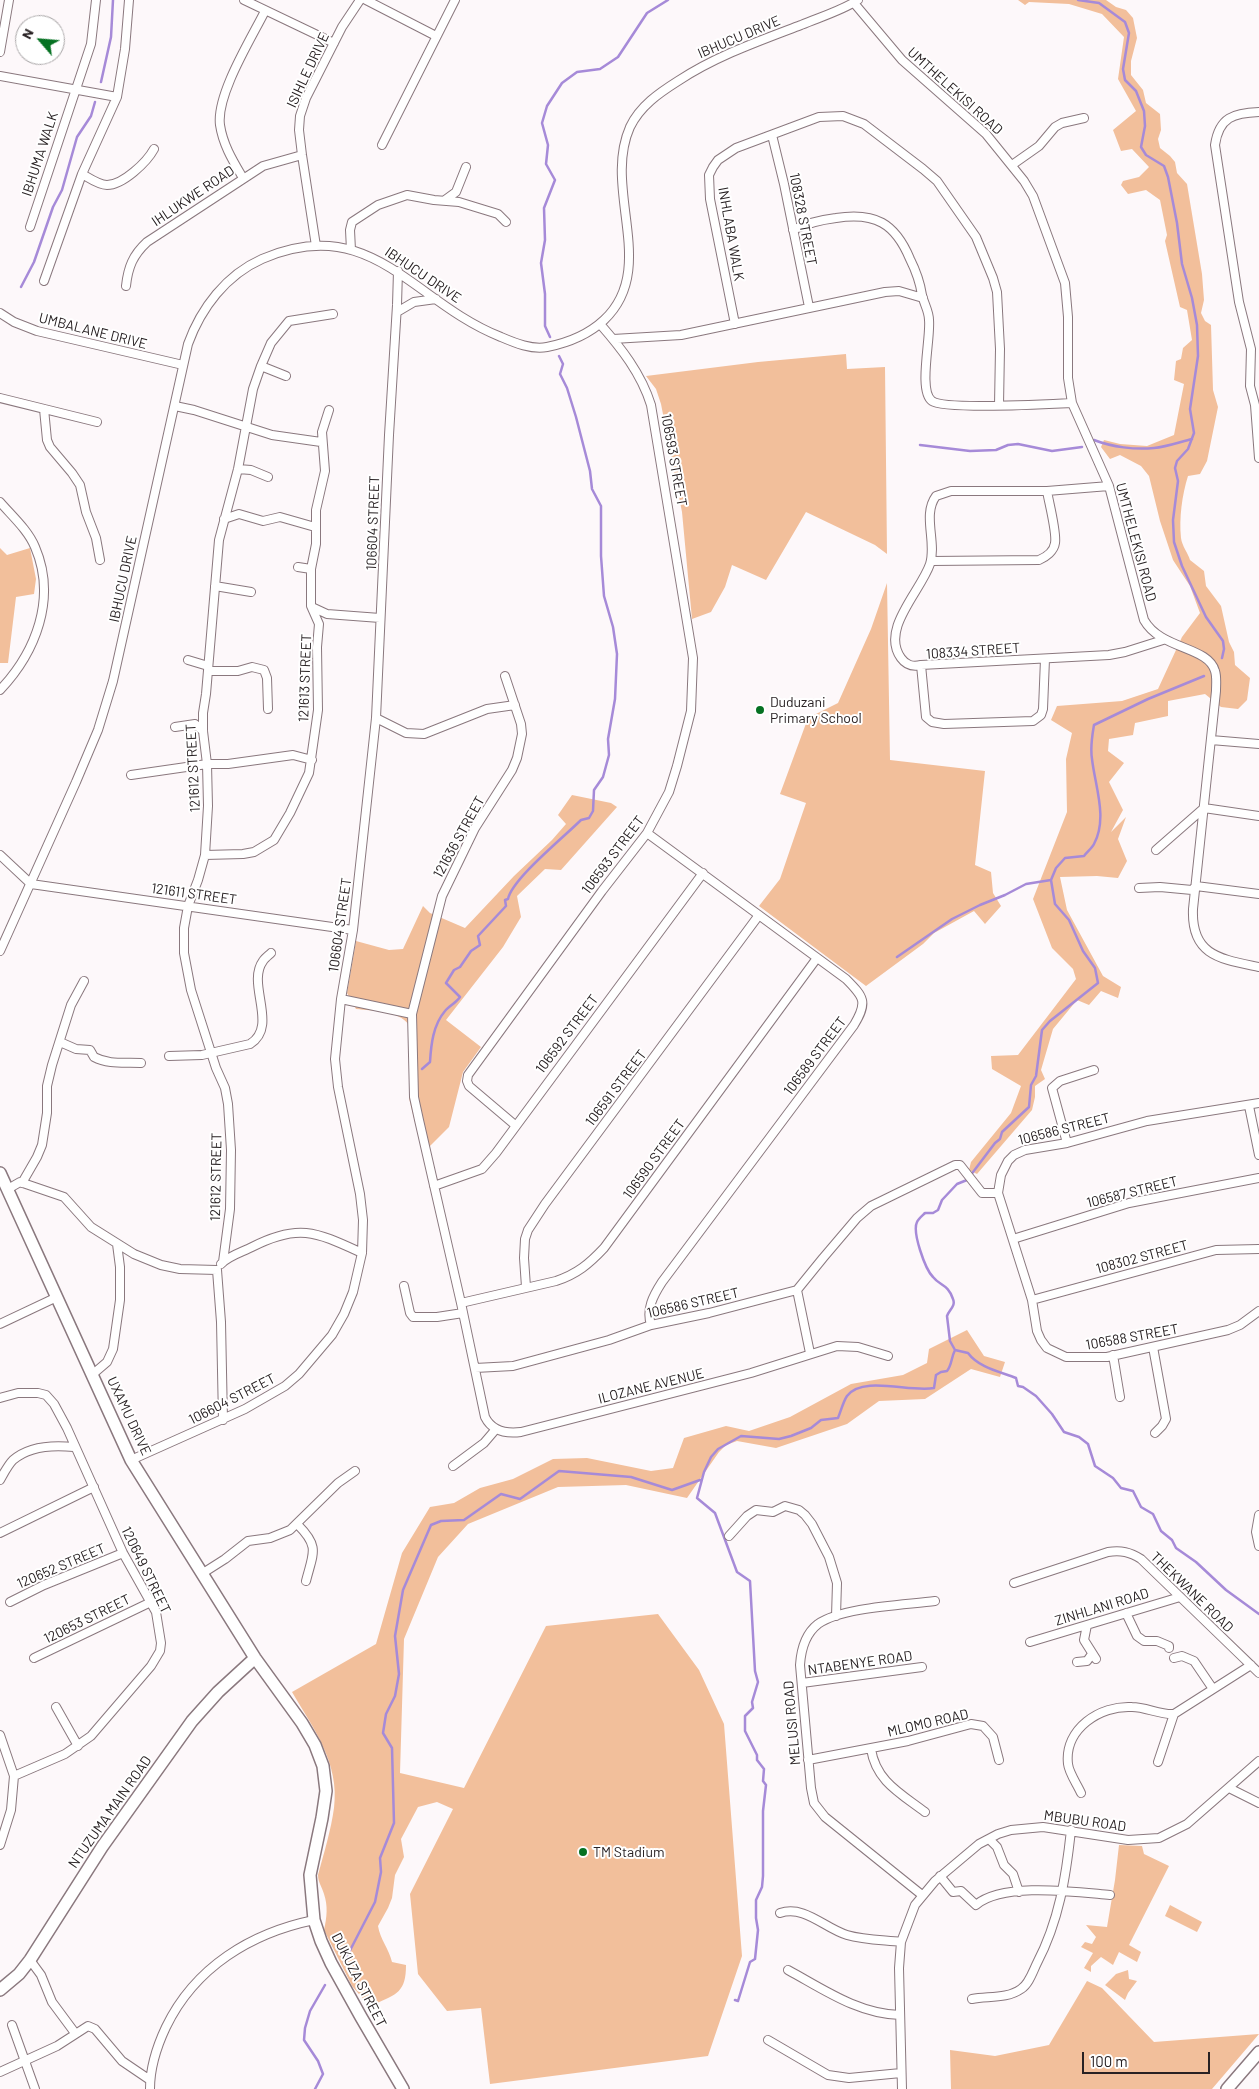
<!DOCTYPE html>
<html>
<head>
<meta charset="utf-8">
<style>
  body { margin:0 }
  #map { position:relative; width:1259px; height:2089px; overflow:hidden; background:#fdf8fa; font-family:Barlow,sans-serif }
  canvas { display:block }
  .north { position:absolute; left:15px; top:15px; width:50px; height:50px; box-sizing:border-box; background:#fff; border:1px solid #a9a6a7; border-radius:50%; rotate:297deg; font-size:14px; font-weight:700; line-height:20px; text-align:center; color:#282123 }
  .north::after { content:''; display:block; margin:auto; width:18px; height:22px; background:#057122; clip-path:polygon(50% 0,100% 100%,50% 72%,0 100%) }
  .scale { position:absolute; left:1082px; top:2052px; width:128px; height:22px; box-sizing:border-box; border:2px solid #282123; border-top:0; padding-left:6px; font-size:15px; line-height:18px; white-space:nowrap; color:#282123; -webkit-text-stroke:4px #fff; paint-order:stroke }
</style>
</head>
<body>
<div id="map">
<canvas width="1259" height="2089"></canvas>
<div class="north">N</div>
<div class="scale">100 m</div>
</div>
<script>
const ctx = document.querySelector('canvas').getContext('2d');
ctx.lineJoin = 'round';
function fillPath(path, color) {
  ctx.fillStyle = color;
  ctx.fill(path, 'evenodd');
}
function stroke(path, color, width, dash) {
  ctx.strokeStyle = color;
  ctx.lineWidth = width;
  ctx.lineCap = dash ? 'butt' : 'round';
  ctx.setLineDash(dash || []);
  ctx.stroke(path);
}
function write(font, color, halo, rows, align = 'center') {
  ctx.font = font + ' Barlow,sans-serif';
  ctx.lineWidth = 4;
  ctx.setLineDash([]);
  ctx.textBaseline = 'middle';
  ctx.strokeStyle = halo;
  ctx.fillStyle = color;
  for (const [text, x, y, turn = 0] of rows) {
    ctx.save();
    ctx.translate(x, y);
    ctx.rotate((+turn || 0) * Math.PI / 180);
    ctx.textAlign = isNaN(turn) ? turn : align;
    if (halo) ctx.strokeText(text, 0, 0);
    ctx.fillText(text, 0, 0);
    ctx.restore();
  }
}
fillPath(new Path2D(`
  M1018,0H1106L1116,7L1126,10L1133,18L1137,38L1131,61V75L1143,90L1146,103L1160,114L1161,130L1158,139L1160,148L1170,156L1175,162L1177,173L1187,184L1202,274L1204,300L1201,313L1205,321L1211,325L1213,390L1218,407L1207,461L1200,474L1188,476C1182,495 1179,518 1181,538C1182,546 1188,553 1190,560L1204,571L1206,586L1221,606L1229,642L1234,652L1235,665L1250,678L1247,700L1238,709L1221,707L1205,694L1168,701V716L1135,723L1133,735L1109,739L1108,751L1124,763L1109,782L1123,810L1111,832L1126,817L1118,839L1127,861L1118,878L1097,876L1060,877L1067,910L1103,976L1121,987L1118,998L1101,991L1089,1005L1077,1000L1053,1029L1041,1070L1045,1079L1035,1086V1097L1032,1110L977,1174L969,1170L971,1162L1011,1113L1021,1086L992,1069L991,1056L1018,1055L1076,979L1073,969L1052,948L1033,899L1067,812L1066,759L1072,733L1051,720L1057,706L1122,701L1158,689L1182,637L1200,613L1190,586L1173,560L1160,521L1149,476L1141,466L1120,455L1110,459L1101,447L1104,440L1120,444L1147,446L1174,435L1184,384L1174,380L1176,361L1181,359L1183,348L1192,340L1187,310L1180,307L1165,241L1167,235L1160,200L1146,190L1128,194L1121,185L1123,181L1139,177L1149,167L1132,149L1121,151L1113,130L1136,111L1118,79L1124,37L1102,14L1069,4L1029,2L1025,5Z
  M846,354L847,369L885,367L887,554L875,545L806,512L766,580L732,565L725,587L711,612L692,619L682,512L661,404L656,389L646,376L758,362Z
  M0,548L7,555L30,548L36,579L34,594L16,597L8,663H0Z
  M887,583L890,760L985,771L975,865L991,872L993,893L1001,906L985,924L974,911L934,933L923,944L866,986L759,906L780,879L806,803L780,794L808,718L838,703L871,629Z
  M572,795L611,803L617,807L561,870L545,869L517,896L521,917L503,947L446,1020L481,1047L463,1072L449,1127L429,1147L422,1151L409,1098V1025C398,1010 373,1011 356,1009L347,993L356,941L389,950L403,949L423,906L430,913L465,928L514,876L552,840L566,824L558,815Z
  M967,1330L984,1356L1005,1362L1000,1377L971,1369L925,1399L879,1401L847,1424L776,1448L737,1441L726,1445L719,1452L687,1498L626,1485L558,1487L468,1524L438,1557L404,1639L400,1773L464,1788L546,1626L658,1614L699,1670L724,1724L742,1956L708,2056L490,2084L481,2008L447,2011L418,1974L410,1894L453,1809L437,1802L418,1807L401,1839L404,1857L395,1875L392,1898L388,1908L378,1926C380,1939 389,1949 392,1962L406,1965C406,1992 397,1994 375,2004L364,2000L352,1986L324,1930C327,1917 328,1906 324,1894C322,1887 318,1882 318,1875C324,1853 331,1830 334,1808C340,1763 313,1728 292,1692L376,1644L402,1553L430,1507L454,1503L480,1488L513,1479L553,1459L587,1458L651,1471L673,1468L684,1438L726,1426L749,1431L790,1417L851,1384L903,1375L927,1363L929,1349Z
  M1119,1845L1142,1846L1144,1854L1169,1866L1129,1945L1141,1952L1137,1962L1119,1952L1113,1965L1101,1957L1091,1966V1972L1084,1968L1093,1953L1081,1947L1085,1942L1092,1944L1096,1937L1086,1925L1107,1927L1115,1880Z
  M1170,1905L1202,1922L1197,1932L1165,1916Z
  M1128,1970L1129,1979L1137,1981L1128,1993L1125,2000L1105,1985L1116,1974Z
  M1087,1981L1102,1988L1154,2042L1259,2034L1212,2089H951L950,2050L995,2056L1049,2045Z`), '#f2bf9b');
stroke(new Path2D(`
  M1078,0L1099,3L1125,22L1129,33L1123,69L1125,80L1136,91L1144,111L1145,126L1141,147L1146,155L1164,166L1168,177L1177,223L1182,264L1192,298L1197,325L1198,356L1190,409L1194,433L1188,449L1177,461L1175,468L1178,481L1173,520L1174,542L1182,566L1206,617L1223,641L1224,649L1222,658
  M101,82L111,37L113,0
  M21,287L34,262L53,207L62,190L77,137L91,116L95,102
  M550,337L545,326V294L541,263L545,240L544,208L555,180L546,164L548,145L542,123L547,106L562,83L577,72L600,69L618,57L647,13L668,0
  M1094,440C1112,447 1135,450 1154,448C1166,447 1180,442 1192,439
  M920,445L970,451L996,450L1008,445L1018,444L1052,451L1082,447
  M897,957L952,919L980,905L1005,895L1026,884L1051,880
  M422,1069L430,1062C431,1045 433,1025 445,1011C449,1006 456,1003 460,997L446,983L454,970L460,967L471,951L480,945L478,936L506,906L505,900L508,899C512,879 564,837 581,820L589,818L593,811L594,790L603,777L609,755L608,739L615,699L617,654L613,627L604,596L601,556V506L592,489L590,471L576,417L567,388L560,374L563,364L559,356
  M955,1350L968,1353C979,1368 1001,1372 1016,1378L1018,1386L1023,1387L1036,1396L1052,1414L1064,1432L1079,1437L1088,1444L1095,1466L1113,1478L1121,1488L1133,1491L1141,1507L1153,1514L1161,1531L1172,1540L1176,1548L1196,1562L1226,1590L1259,1614
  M344,1962L375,1902L381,1872L380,1858L394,1823L392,1748L383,1733L386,1714L395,1696L399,1674L395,1636L403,1590L431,1525L441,1521L464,1520L501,1494L520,1499L559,1471L631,1477L672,1490L700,1480
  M735,2000L738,2001L750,1962L755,1959L758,1930L756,1918V1900L762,1887L763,1876V1811L766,1785L763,1781L764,1769L757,1760V1755L745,1731V1716L753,1708L752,1702L758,1682L755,1671L750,1581L737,1572L715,1513L697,1498L704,1472L711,1457L718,1449L741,1436L779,1439L791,1436L811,1428L821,1420L838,1418C841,1411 843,1402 847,1396C863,1375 911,1393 934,1388L936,1375L941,1372L947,1371C952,1365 951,1358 955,1350L950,1341L947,1316C949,1310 956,1306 953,1299C948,1284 940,1286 933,1277C925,1269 912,1232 917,1222C918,1219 923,1215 925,1213H933L938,1210L942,1200L957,1184L967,1180L995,1143L1000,1139L1002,1132L1029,1107L1031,1085L1036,1076L1042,1030L1050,1021L1098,983L1095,968L1083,951L1069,920L1055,904L1051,880L1056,868L1065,858L1084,856C1087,852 1092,848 1094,844C1108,818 1095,786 1092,759C1090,747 1092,737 1094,725L1148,699L1204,676
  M315,2089L323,2074L318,2061L304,2040L305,2028L310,2011L325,1985`), '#a68ad8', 2.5);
const street = new Path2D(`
  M244,0L334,43
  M366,0L436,36
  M854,3L902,60L986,134L1024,181L1033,196L1065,283L1068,317V378L1072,403L1109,486L1144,620C1161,650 1208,646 1215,671C1217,677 1216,684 1216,691L1193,909C1191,956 1221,959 1259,967
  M0,52L9,0
  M0,76L117,97
  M1259,112C1234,113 1219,117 1215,145L1239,302L1251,349L1250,386L1255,405L1259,458
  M772,135L784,184L809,307
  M382,145L455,0
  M1012,165L1039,146L1055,127L1062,123L1084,118
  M82,174C89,178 99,185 107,185C123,185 147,162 154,149
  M243,178C233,161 223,145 220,125C216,95 251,39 265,11
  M445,200L456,192L466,167
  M30,227L91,44L96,0
  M793,230C807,223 820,220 836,218C875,212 895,223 910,259C916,271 920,282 922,295C924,304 929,311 929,320C931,338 918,391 932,401C944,410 1051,404 1072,403
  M316,246L302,155L299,130L300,116L306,98L342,27L360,0
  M351,250L350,230L352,222L378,205L407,195L434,200L459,202L498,214L506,222
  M44,281L82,174L117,97L125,49L129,0
  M126,286C128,267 133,255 147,242L263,166L302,155
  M397,312L414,302L436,299
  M0,313L14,322L37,331L183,365
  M735,324L710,199L709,175L713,167L718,160L736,148L819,117L843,116L864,124L923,169L937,181L976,237L993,278L997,292L1000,349L999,405
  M613,339L681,335L885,292L899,291L923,298
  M261,366L286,376
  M0,398L97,422
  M175,406L194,410L272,435L321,442
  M44,409L47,440L50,447L72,473L80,485L86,512L96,538L100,560
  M238,469L251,470L268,477
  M0,502C12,516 28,530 35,547C57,598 36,652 0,690
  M224,519L239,514L263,521L280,517L315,527
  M931,561L1039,560C1046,557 1054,551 1055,543C1057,533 1049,503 1047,491
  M298,567L311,569
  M215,586L251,592
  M312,607L327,614L380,618
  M1045,659L1043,709L1041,715L1033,721L944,724L932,722L926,717L921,665L1109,655L1125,652L1163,640
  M188,660L208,666
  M921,665C912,667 906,665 901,658C880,629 921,591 930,564C937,542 922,515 936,496L951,491H1047L1109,486
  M208,671H238L252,667L264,670L267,678L268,709
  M376,718L406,733L424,734L487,709L515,705
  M175,727L195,724L203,731
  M1211,740L1259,744
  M131,775L207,764H228L293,755L312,760
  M647,833L846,979C864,997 868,1002 854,1025L662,1282C653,1296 646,1309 651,1325
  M1156,850L1204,808L1259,816
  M0,855L31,884L353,930
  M205,855L243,854L254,852L274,840L290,813L309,773L318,710L317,647L319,624L311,606V569L316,544V510L325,471L322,432L329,410
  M1139,888L1160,887L1192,890L1196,886L1259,894
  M0,951L76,782L98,730L113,681L188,344C201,308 226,275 262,259C372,212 412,302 501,337C515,343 532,350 547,347C567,343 589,334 604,320C659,268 602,190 630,127C640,106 659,93 678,81C716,56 759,41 801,25C820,17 841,11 858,0
  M341,999L412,1014L414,1097L419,1120L461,1303L485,1417C492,1431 505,1434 521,1432L751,1373L837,1346L858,1347L888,1356
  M412,1014L442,896L475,828L512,770L517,758L522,734L521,724L505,676
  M60,1042L76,1049L90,1050L94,1057C109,1065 125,1062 141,1063
  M169,1056L202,1055L250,1044C279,1026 246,984 263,961C265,958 269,955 271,953
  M1259,1103L1147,1121L1067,1143L1025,1150L1014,1155L1008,1161L1001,1175L998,1193L1032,1300L1037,1331L1041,1340L1047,1348L1066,1357H1107L1228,1330L1240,1325L1259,1311
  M1249,1106L1259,1155
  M515,1125L469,1086L467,1081L468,1075L602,891L647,833L669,792L677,766L691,711L693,658L651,405C641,373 621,348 600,324
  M1067,1143L1052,1088L1060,1081L1094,1070
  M22,1183L37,1157L42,1145L47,1113V1086L52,1065L71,1005L84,981
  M434,1186L482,1169L496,1153L703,873
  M8,1189L20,1182L64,1197L91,1227L134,1254L161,1265L180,1269L217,1270
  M1013,1239L1129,1203L1259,1178
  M223,1262L230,1209L231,1150L228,1104L225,1088L216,1068L191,990L184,953V928L188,906L198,880L205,855L208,806L207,764L203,731V713L206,694L219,540L238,469L253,389L261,366L271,343L289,321L333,314
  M221,1264C228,1256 242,1252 252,1247C299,1223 316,1232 362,1253
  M217,1270L221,1322L223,1420
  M404,1286L410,1313L413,1317H437L463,1313
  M526,1287L524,1258L525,1239L528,1230L545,1204L759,915
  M797,1290L810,1353
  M1032,1300L1216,1250L1259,1249
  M461,1303L556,1281C577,1274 589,1264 604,1248L817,958
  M0,1324L57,1297
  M1153,1347L1166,1419L1162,1426L1155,1433
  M1113,1355L1120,1397
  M475,1368L513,1366L609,1340L651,1325L709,1313L797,1290L823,1258L857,1218L871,1206L955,1165H960L982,1193H998
  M93,1374L107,1362L113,1349L120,1300V1267L117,1244
  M0,1398L18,1393H38L46,1395L54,1404L67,1428L123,1553L156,1612L161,1643L160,1651L151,1666L91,1736L65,1754L14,1776
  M131,1460L245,1409L285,1386L299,1374L332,1335L344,1314L353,1292L362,1253L363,1220L360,1194L338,1087L335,1059L341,999L353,930L376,718L389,435L397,305L398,271
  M453,1466L484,1443L496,1429
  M0,1480C4,1473 8,1465 13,1460C29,1446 55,1445 74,1447
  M1259,1515L1256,1532L1259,1546
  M298,1525C320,1547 313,1553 306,1581
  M0,1533L94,1487
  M729,1536L747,1516L756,1510L773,1512L785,1506L799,1510L805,1515L812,1524L829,1557L837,1583L836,1616
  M203,1573L225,1559L248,1541L270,1538L290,1530L338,1483L355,1471
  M1014,1583L1108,1552C1121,1550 1130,1552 1141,1559L1259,1673
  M10,1602L44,1585L123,1553
  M1126,1613L1137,1636L1144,1641H1157L1169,1646V1648
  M1087,1625L1084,1640L1096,1659
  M1030,1642L1180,1597
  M34,1658L151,1602
  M1174,1658L1182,1656L1194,1661L1213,1689
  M1077,1662L1087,1661L1092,1654
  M802,1683L922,1667
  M56,1707L78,1746
  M0,1735L14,1776L11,1810L0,1845
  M871,1749C876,1781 900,1793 925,1812
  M808,1760L908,1741L971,1724L983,1726L993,1737L999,1760
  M1158,1762L1174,1714
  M1229,1788L1259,1803
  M1081,1793C1077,1784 1069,1773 1068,1764C1064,1729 1100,1705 1132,1707C1146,1707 1160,1715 1174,1714L1251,1665
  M989,1839L997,1847L1004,1865L1013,1874L1019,1892
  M940,1876L953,1892L961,1891L976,1905C1003,1882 1075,1892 1110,1895
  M922,1895L825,1817L814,1803L811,1788L800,1665C801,1650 805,1634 818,1624C842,1607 905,1605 935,1601
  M780,1913C805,1905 824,1928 847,1935C864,1940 883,1940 901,1942
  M30,1960L41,1975L52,2002L75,2033
  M788,1970C823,1989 858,2014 900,2015
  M972,1999C988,1996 1007,1999 1021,1989C1029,1984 1033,1971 1037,1963C1059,1921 1066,1877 1071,1830
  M12,2025L35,2089
  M768,2040L828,2075L849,2078L901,2073
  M0,2072L57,2046L88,2026L95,2029L122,2061L150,2080
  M150,2089C150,2068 157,2046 166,2027C195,1967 251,1933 314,1920
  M902,2089L899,1968L901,1942L915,1905L935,1881L979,1844L998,1834L1011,1830L1043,1827L1128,1840L1159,1838L1187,1824L1259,1761`);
const secondary = new Path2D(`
  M0,1173L131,1460L255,1658L302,1723L315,1745L323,1766L326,1791L322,1818L310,1875L314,1920L321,1941L331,1963L361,2017L403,2089
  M0,1990L19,1974L30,1960L102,1847L192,1721L218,1692L255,1658
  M1227,2089L1259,2052`);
stroke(street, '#8a787e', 10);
stroke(secondary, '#8a787e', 14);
stroke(street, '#fff', 8);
stroke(secondary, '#fff', 11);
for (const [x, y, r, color] of [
  [760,710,5,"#057122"],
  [583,1852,5,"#057122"]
]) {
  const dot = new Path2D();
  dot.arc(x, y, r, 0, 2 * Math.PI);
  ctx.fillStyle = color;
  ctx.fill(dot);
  stroke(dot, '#fff', 2);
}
write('14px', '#282123', '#fff', [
  ["IBHUCU DRIVE",739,37,-23],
  ["ISIHLE DRIVE",308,70,-65],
  ["UMTHELEKISI ROAD",955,91,42],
  ["IBHUMA WALK",40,154,-72],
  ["IHLUKWE ROAD",193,196,-34],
  ["108328 STREET",803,219,79],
  ["INHLABA WALK",731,234,80],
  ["IBHUCU DRIVE",423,275,34],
  ["UMBALANE DRIVE",93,331,14],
  ["106593 STREET",674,460,80],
  ["106604 STREET",373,523,-88],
  ["UMTHELEKISI ROAD",1136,542,75],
  ["IBHUCU DRIVE",123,579,-78],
  ["108334 STREET",973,651,-4],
  ["121613 STREET",305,678,-88],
  ["121612 STREET",193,768,-93],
  ["121636 STREET",459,837,-61],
  ["106593 STREET",613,855,-53],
  ["121611 STREET",194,894,8],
  ["106604 STREET",340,925,-82],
  ["106592 STREET",567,1034,-53],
  ["106589 STREET",815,1056,-53],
  ["106591 STREET",616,1088,-53],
  ["106586 STREET",1064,1129,-14],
  ["106590 STREET",654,1159,-54],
  ["121612 STREET",216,1177,-89],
  ["106587 STREET",1132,1192,-14],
  ["108302 STREET",1142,1257,-15],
  ["106586 STREET",693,1303,-13],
  ["106588 STREET",1132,1337,-10],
  ["ILOZANE AVENUE",651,1386,-14],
  ["106604 STREET",232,1399,-27],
  ["UXAMU DRIVE",129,1416,65],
  ["120652 STREET",61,1566,-23],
  ["120649 STREET",146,1570,64],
  ["THEKWANE ROAD",1192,1592,44],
  ["ZINHLANI ROAD",1102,1607,-17],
  ["120653 STREET",87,1619,-26],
  ["NTABENYE ROAD",860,1663,-8],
  ["MELUSI ROAD",792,1723,-95],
  ["MLOMO ROAD",928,1723,-13],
  ["NTUZUMA MAIN ROAD",110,1812,-55],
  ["MBUBU ROAD",1085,1821,8],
  ["DUKUZA STREET",359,1980,63]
]);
write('14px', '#282123', '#fff', [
  ["Duduzani",770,702],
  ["Primary School",770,718],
  ["TM Stadium",593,1852]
], 'left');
</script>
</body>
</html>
